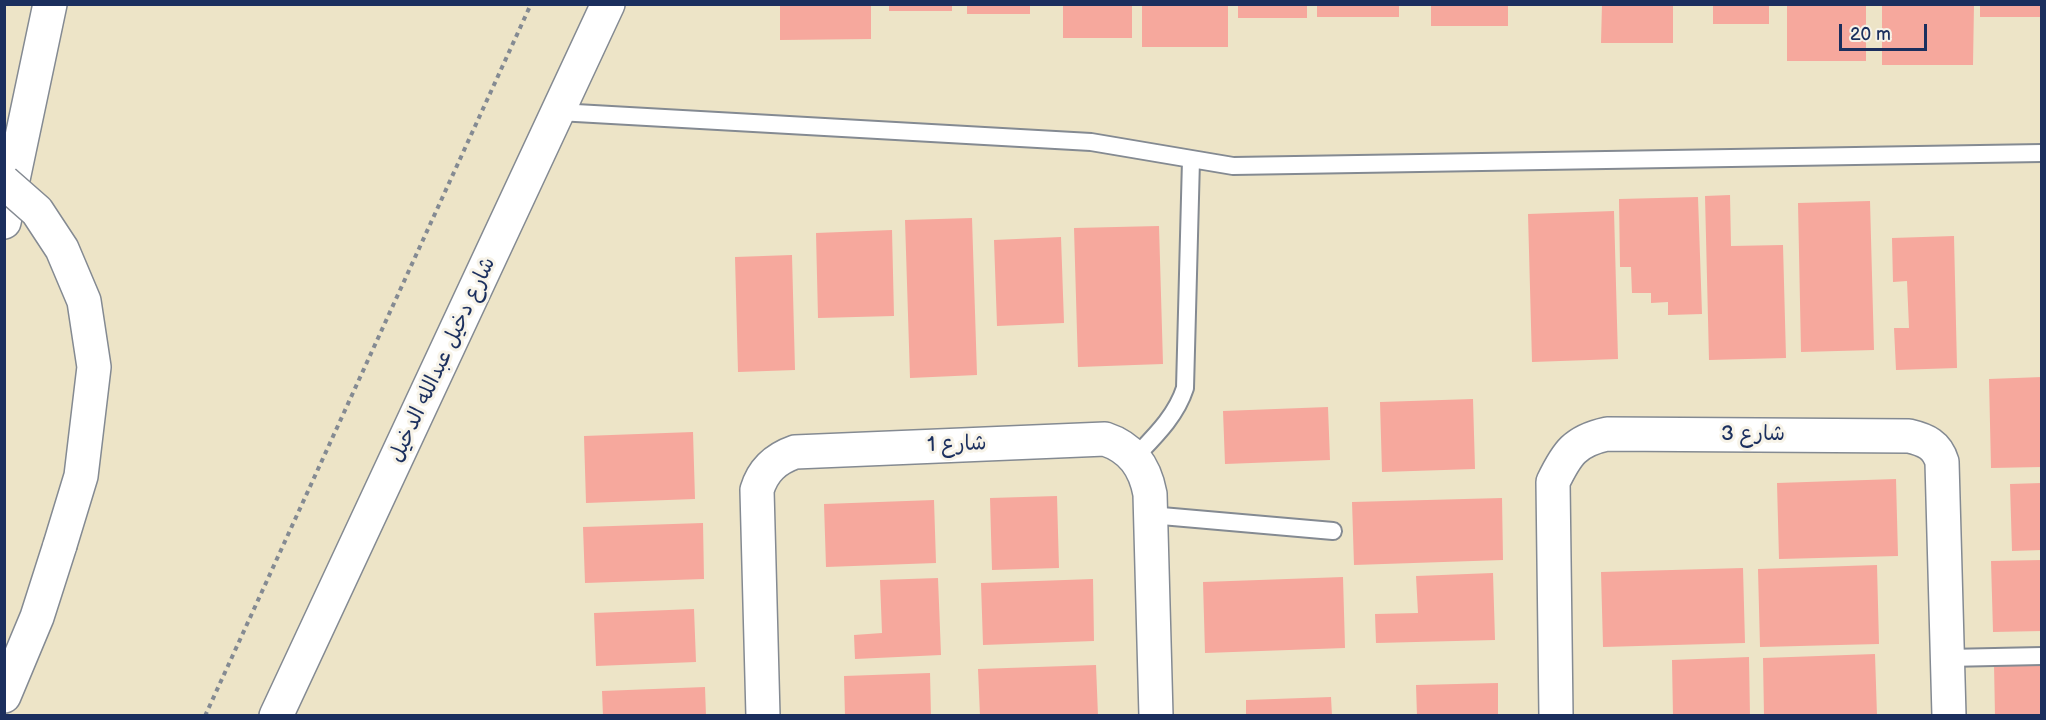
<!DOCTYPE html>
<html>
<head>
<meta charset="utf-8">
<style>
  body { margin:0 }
  #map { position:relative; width:2046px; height:720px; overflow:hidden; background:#ede4c7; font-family:"Balsamiq Sans",sans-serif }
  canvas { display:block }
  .frame { position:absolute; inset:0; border:6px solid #1b2f5e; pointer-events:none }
  .scale { position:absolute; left:1839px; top:24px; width:88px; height:27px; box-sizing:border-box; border:3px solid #1b2f5e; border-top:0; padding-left:8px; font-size:18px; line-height:21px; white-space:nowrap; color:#1b2f5e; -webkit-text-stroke:4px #f7f3e8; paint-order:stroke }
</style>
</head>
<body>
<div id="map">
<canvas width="2046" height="720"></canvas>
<div class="frame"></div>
<div class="scale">20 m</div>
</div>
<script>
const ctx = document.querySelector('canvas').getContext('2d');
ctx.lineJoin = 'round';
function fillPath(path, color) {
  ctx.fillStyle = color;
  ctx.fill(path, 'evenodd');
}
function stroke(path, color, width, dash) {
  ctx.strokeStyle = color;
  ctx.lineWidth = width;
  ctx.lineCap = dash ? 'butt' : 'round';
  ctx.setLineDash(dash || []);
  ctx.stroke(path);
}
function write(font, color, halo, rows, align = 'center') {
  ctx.font = font + ' "Balsamiq Sans","Playpen Sans Arabic",sans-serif';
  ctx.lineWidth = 6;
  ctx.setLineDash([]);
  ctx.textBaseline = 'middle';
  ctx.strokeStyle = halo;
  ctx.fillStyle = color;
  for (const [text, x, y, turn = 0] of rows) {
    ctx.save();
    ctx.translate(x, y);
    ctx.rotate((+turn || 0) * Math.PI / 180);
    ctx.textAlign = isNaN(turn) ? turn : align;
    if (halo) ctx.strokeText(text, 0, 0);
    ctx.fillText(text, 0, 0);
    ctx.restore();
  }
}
fillPath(new Path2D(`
  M780,4H871V39L780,40Z
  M889,4H952V11H889Z
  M967,4H1030V14H967Z
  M1063,4H1132V38H1063Z
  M1238,4H1307V18H1238Z
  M1317,4H1399V17H1317Z
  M1431,4H1508V26H1431Z
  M1602,4H1673V43H1601Z
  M1713,4H1769V24H1713Z
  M1787,4H1866V61H1787Z
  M1882,4H1974L1973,65H1882Z
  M1980,4H2042V17H1980Z
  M1142,5H1228V47H1142Z
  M1730,195L1731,246L1783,245L1786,358L1709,360L1705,196Z
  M1698,197L1702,314L1668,315V302L1651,303V293H1632L1631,267H1620L1619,199Z
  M1870,201L1874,350L1801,352L1798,203Z
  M1614,211L1618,359L1532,362L1528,214Z
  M972,218L977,375L910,378L905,220Z
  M1159,226L1163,364L1078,367L1074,228Z
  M892,230L894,316L818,318L816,233Z
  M1954,236L1957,368L1896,370L1894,328H1909L1907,281L1893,282L1892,238Z
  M1061,237L1064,323L997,326L994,240Z
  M792,255L795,370L738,372L735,257Z
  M2042,377V467L1991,468L1989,379Z
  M1473,399L1475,469L1382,472L1380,402Z
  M1328,407L1330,460L1225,464L1223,411Z
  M693,432L695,499L586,503L584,436Z
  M1896,479L1898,556L1779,559L1777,483Z
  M2042,483V550L2012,551L2010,484Z
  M1057,496L1059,568L992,570L990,498Z
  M1502,498L1503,560L1354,565L1352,502Z
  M934,500L936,563L826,567L824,504Z
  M703,523L704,579L585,583L583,527Z
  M2042,560V631L1993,632L1991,561Z
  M1877,565L1879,644L1760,647L1758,569Z
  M1743,568L1745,643L1603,647L1601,572Z
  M1493,573L1495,640L1376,643L1375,614L1418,613L1416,576Z
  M1343,577L1345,648L1205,653L1203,582Z
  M938,578L941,655L855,659L854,635L882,633L880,580Z
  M1093,579L1094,641L983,645L981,583Z
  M694,609L696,662L596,666L594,613Z
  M1875,654L1877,716H1764L1763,658Z
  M1749,657L1750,716H1673L1672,660Z
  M2042,662V716H1995L1994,664Z
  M1096,665L1098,716H980L978,669Z
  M930,673L931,716H845L844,676Z
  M1498,683V716H1417L1416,685Z
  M705,687L706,716H603L602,691Z
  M1331,697L1332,716H1246V700Z`), '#f6a89d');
const service = new Path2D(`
  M558,112L1091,142L1233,166L2042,153
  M1135,457C1155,436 1176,416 1185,388L1191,160
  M1150,515L1333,531
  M1947,658L2042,656`);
const minor = new Path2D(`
  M276,716L608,4
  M763,716L757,490C763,470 775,459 795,452L1105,439C1132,448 1145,467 1150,494L1156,716
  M1556,716L1553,482C1567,453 1575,441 1607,434L1909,436C1926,440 1937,445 1942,462L1949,716`);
const motorway = new Path2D(`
  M4,222L50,4
  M4,696L37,617L60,545`);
stroke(service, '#848a92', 20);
stroke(minor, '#848a92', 36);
stroke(motorway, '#848a92', 36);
stroke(new Path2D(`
  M205,716L531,4`), '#848a92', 4, [4.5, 4.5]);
stroke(service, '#fff', 16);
stroke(minor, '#fff', 33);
stroke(motorway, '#fff', 33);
const motorwayBridge = new Path2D(`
  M4,182L37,211L62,249L84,301L94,367L81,476L60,545`);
stroke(motorwayBridge, '#848a92', 36, []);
stroke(motorwayBridge, '#fff', 33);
write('21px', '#1b2f5e', '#f7f3e8', [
  ["شارع دخيل عبدالله الدخيل",443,360,-65],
  ["شارع 3",1753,435],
  ["شارع 1",957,445,-2]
]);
</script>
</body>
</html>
